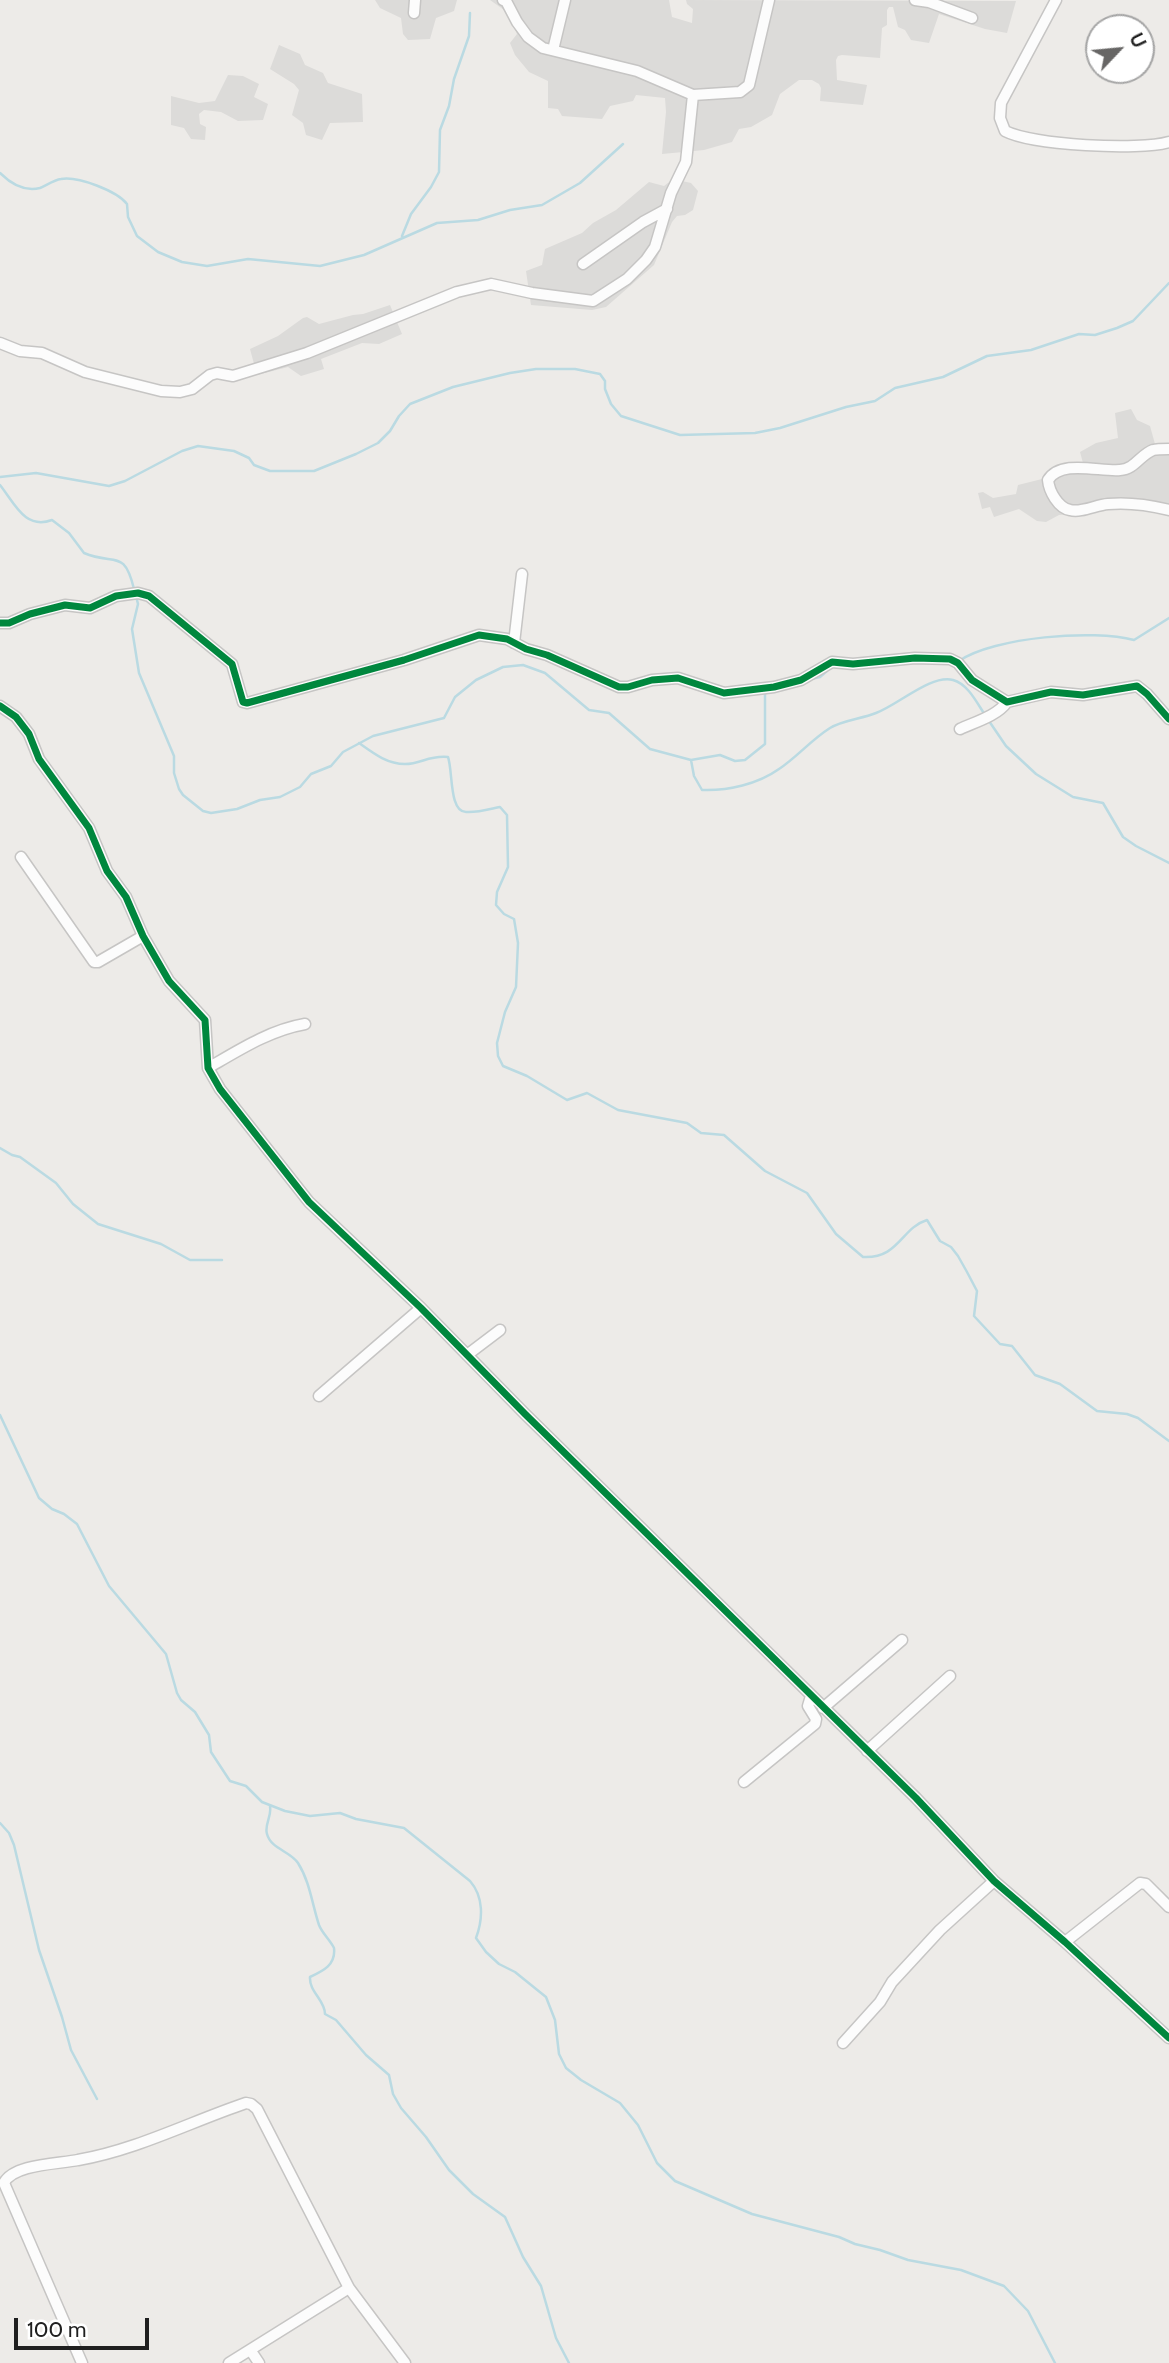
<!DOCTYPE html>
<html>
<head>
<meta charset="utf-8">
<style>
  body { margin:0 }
  #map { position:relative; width:1169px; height:2363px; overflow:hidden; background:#edebe8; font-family:Cabin,sans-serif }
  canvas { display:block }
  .north { position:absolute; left:1085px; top:14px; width:70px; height:70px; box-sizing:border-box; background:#fff; border:2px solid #a5a5a5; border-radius:50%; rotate:64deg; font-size:19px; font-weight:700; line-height:28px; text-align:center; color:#1f1f1f }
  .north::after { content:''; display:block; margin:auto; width:24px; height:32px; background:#676665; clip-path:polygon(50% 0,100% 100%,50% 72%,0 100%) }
  .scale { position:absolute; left:14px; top:2318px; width:135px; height:32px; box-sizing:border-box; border:4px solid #1f1f1f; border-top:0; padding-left:9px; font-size:21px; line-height:24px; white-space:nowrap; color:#1f1f1f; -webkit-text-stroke:5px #fff; paint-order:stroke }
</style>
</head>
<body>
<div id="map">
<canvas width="1169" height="2363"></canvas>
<div class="north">U</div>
<div class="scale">100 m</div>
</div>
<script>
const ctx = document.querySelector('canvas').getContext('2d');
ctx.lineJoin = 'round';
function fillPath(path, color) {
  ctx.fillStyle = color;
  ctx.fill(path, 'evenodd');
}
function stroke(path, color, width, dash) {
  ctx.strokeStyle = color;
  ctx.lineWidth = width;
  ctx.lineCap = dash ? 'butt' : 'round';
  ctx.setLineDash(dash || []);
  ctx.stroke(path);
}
fillPath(new Path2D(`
  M375,0H457L454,11L436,18L430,39L408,40L403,34L401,18L380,8Z
  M490,0H669L672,17L692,23L693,9L687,4L686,0L1016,1L1007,33L985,29L939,14L929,43L911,40L905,30L898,27L893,7H889L887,10V25L882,28L880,58L842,55L838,56L836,60L837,80L867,85L863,105L820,101L821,88L819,84L812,80H799L780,94L772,115L751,127L739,129L732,142L704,150L662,154L666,112L665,98L636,95L633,101L610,106L602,119L562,116L558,109L548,108V81L529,72L515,55L510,43L517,34L507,12Z
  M279,45L300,54L305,65L323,73L328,83L362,94L363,122L330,123L322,140L306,135L303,123L292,115L299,90L294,84L270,69Z
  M228,75L243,76L259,84L254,97L268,104L263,120L238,121L221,112L204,110L199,114L200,124L206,127L205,140L191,139L184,128L171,125V96L199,103L215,101Z
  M673,179L691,183L698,191L693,210L685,215L677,216L672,222L654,265L606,307L592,310L531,305L526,271L542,265L545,249L582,233L593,223L616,210L649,182L664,186Z
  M390,305L402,334L379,344L362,343L321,359L324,369L301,376L288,367L257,375L250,349L278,336L303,318L307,317L319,324L353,315L363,314Z
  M1131,409L1137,420L1150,426L1155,444L1169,443V516L1147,511L1095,508L1073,514L1059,515L1046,522L1037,521L1019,509L994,517L990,507L982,509L978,493L983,492L993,498L1016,494L1018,485L1042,479L1083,463L1080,452L1096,443L1118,438L1115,413Z`), '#dcdbd9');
stroke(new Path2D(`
  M0,173C10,183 24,192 40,188C47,185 54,180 61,179C78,176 117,191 127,204L128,217L137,236L158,252L182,262L207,266L248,259L320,266L364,255L437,223L478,220L510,210L542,205L580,183L623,144
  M402,236L411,214L431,187L439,172L440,130L449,106L454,79L469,36L470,13
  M0,477L36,473L109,486L125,481L182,451L198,446L234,451L249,458L254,465L270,471H314L356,454L378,443L390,431L399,416L410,404L453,387L510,373L536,369H575L600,374L605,381V389L611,404L621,416L680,435L755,433L780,428L846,407L875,401L895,388L943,377L987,356L1031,350L1079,334L1095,335L1117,328L1133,321L1169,283
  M0,485C15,504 25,530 52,520L69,533L84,553C115,566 124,548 134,589
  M136,596L138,604L132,629L139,673L174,756V773L179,789L183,795L203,811L211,813L237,809L260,800L280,797L300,787L311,774L331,766L343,752L373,736L444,718L455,697L476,680L503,667L523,665L545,673L589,710L609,713L650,749L691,760L694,776L702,790C728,791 758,784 779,769C797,757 811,740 830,728C843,720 861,719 876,713C898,705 931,674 953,680C968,684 977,703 985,715
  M959,661C994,637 1094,629 1134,640L1169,618
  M811,679L820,677L827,671
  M989,721L1006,746L1036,774L1073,797L1103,803L1123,837L1136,846L1169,863
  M359,743C373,753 387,764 405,764C421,764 429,755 448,757C453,771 449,812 466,812C477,813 490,809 500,807L507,815L508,867L497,892L496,905L504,914L514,919L518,943L516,987L505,1012L497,1043L498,1056L503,1066L527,1076L567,1100L587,1093L618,1110L687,1123L701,1133L724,1135L765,1171L807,1193L836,1234L863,1257C899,1259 901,1228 927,1220L940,1241L951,1247L958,1256L967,1272L977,1291L974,1316L1000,1344L1012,1346L1035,1375L1060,1384L1097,1411L1127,1414L1138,1418L1169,1441
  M691,760L720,755L735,761L745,760L765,744V693L768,692
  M0,1148L12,1155L20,1157L56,1183L73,1204L98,1224L161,1244L190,1260H222
  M0,1415L39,1498L52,1509L64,1514L77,1524L109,1586L166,1654L177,1693L181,1700L195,1712L209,1735L211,1752L230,1781L246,1786L262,1802L285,1811L310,1816L340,1813L356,1819L404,1828L470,1881C484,1897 483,1919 476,1938L486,1952L499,1964L515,1972L546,1997L555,2020L559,2054L566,2068L581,2080L620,2103L638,2125L657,2163L675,2181L752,2214L839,2237L855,2244L880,2250L908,2260L961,2270L1004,2286L1028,2311L1055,2363
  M270,1807C272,1816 264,1825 267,1834C271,1849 290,1851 298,1863C310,1882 312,1904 319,1925C322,1933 330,1940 334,1948C336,1965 323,1971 310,1977C309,1992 325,2000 325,2014L336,2020L366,2055L389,2075L393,2094L401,2108L426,2137L449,2170L473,2194L505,2217L523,2257L541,2286L556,2338L569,2363
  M0,1823L9,1833L14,1845L39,1950L62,2017L71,2050L97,2099`), '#badae2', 2.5);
const street = new Path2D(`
  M503,0L506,1L517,22L528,37L543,48L637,71L693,95L740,92L749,85L769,0
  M915,0L929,2L972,18
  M1056,0L1001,103L1000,118L1005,131C1032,145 1139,151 1169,142
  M414,13L415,0
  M553,50L565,0
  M583,264L643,222L667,209
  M0,343L20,351L42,353L85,372L161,391L180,392L192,389L210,375L217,373L233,376L307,353L457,292L491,284L532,293L593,301L627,279L646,260L655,247L671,193L686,162L693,95
  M1169,449C1164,449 1157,449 1153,450C1140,455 1135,469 1120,470C1100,472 1061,459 1048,480C1049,491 1058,508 1070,510C1081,513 1096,505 1108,504C1129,502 1149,505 1169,510
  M0,623H9L30,614L65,605L90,608L116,596L138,593L149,596L232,664L243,702L247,703L404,660L479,635L507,639L526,649L547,655L619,687H628L652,680L678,678L724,693L774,687L801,680L832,662L853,664L915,658L950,659L958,663L972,680L1007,702L1051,692L1083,695L1137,686L1147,694L1169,719
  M514,643L522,574
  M0,706L16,717L29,734L39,759L89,828L107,871L126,897L143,936L169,981L205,1020L208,1068L220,1089L309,1202L421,1308L525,1414L916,1798L994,1881L1065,1942L1169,2038
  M960,729C975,722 997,716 1007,702
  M21,857L94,962H98L143,936
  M208,1068C239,1050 270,1030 305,1024
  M467,1355L500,1330
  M319,1396L421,1308
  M823,1708L902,1640
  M867,1751L950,1676
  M744,1782L815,1724L816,1719L808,1706L811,1696
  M1065,1942L1140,1883L1146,1884L1169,1907
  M843,2043L880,2002L892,1982L940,1930L994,1881
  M251,2351L259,2363
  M82,2363L4,2183C13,2164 58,2164 78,2160C136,2150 190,2122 246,2103L251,2104L257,2109L349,2288
  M229,2363L349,2288L405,2363`);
stroke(street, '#c6c5c4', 13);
stroke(street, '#fcfcfc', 10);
stroke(new Path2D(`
  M0,623H9L30,614L65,605L90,608L116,596L138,593L149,596L232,664L243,702L247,703L404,660L479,635L507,639L526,649L547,655L619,687H628L652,680L678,678L724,693L774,687L801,680L832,662L853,664L915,658L950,659L958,663L972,680L1007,702L1051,692L1083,695L1137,686L1147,694L1169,719
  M0,706L16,717L29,734L39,759L89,828L107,871L126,897L143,936L169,981L205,1020L208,1068L220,1089L309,1202L421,1308L525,1414L916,1798L994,1881L1065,1942L1169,2038`), '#00873e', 7);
</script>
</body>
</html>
